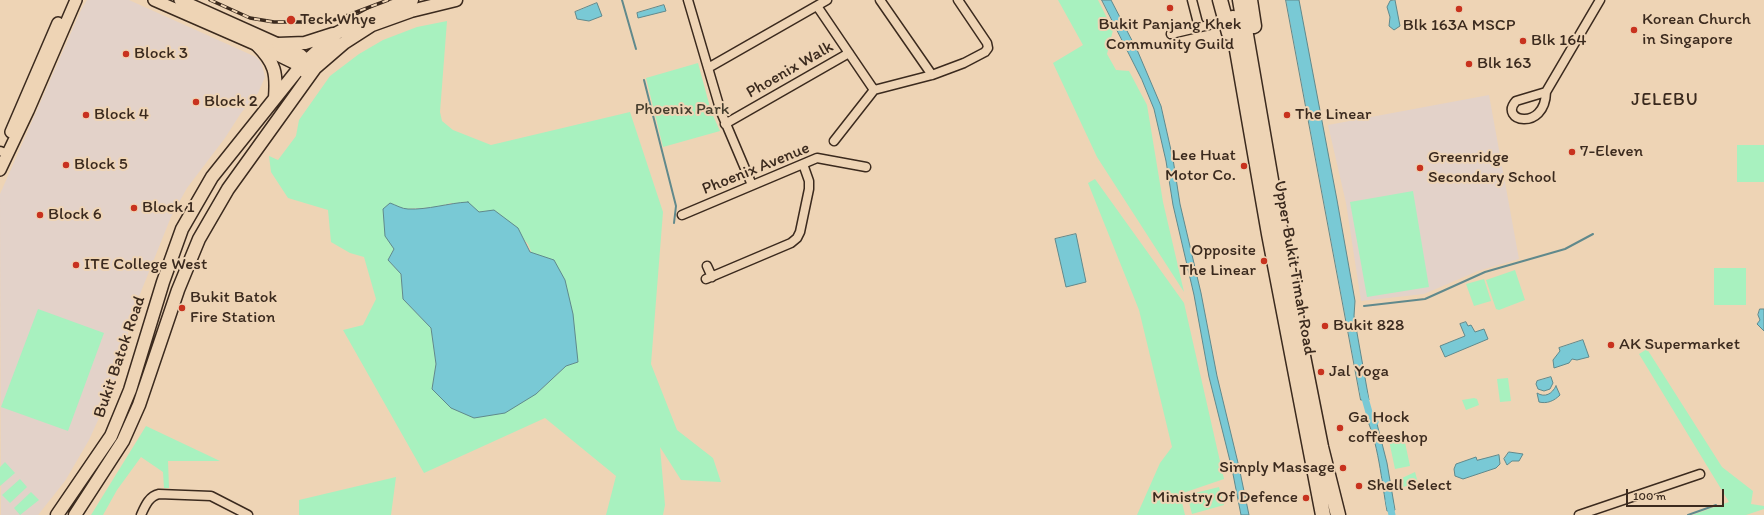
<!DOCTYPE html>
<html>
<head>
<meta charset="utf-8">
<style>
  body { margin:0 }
  #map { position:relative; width:1764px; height:515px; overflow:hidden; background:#eed4b5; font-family:Itim,sans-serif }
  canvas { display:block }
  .scale { position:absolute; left:1626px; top:489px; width:98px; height:18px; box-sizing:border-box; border:2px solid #3b2a1e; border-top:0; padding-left:5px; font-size:12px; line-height:14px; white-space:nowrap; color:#3b2a1e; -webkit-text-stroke:3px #eed4b5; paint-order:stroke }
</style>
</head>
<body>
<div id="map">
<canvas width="1764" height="515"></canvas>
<div class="scale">100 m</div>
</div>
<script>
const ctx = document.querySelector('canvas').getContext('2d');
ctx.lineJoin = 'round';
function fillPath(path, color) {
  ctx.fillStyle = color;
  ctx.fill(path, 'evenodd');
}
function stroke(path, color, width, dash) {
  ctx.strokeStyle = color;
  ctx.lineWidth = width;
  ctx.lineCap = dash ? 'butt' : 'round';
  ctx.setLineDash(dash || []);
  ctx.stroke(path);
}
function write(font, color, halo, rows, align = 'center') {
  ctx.font = font + ' Itim,sans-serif';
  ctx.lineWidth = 4;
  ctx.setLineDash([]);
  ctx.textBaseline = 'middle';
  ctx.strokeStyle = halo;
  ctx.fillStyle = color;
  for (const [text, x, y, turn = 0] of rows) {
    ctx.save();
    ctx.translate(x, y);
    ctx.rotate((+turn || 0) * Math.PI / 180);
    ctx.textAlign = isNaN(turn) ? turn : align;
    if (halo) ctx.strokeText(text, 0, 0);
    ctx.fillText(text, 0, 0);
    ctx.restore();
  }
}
fillPath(new Path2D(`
  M87,0H129L256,57L260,61L262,65L265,77L258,93L241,113L225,138L187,188L171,217L132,314L122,363L113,387L89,440L65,481L38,515H1L0,194L81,10Z
  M1489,95L1519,259L1478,271L1424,294L1361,301L1346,203L1328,125Z`), '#e3d2c9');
fillPath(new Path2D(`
  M1058,0H1098L1113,30L1107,54L1116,70L1129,71L1147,105L1163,202L1184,292L1097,157L1053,63L1083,45Z
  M447,21L440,112L442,121L453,130L491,145L630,112L663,212L651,364L677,430L713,458L721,482L681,480L660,447L665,505L663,515H606L616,476L545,418L424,473L343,330L363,325L376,299L364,257L350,253L331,242L328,210L288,198L271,172L269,156L278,160L296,136L299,120L330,76L359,54L383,40L417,27ZM451,203L479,212L494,211L501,215L528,244L578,362L566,366L536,394L432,389L436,364L431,328L403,299L401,274L388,260L394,249L406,209L437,207Z
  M698,63L711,111L720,131L663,147L646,78Z
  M1737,145H1764V182H1737Z
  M1095,179L1184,303L1224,479L1180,494L1185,515H1137L1160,463L1172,447L1139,310L1088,183Z
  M1413,191L1429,287L1367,297L1350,202Z
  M1714,268H1746V305H1714Z
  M1515,270L1525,300L1499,310L1496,309L1486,280Z
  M1484,279L1491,301L1474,306L1466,284Z
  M38,309L104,333L68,431L1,407Z
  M1647,349L1722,467L1753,491L1751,504L1764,506V509L1746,515H1692L1729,502L1639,354Z
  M1508,378L1511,401L1500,402L1497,379Z
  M1474,398L1477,399L1479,405L1466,410L1462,400Z
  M146,426L220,461H168L169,488H164L163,472L141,457L117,490L103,515H91Z
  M1403,433L1410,466L1395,469L1388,436Z
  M5,462L15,473L0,486V467Z
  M1415,472L1418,483L1403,487L1400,479Z
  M396,477L391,515H299V500Z
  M20,479L27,487L10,503L2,495Z
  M1219,487L1224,505L1192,514L1187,495Z
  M31,492L39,500L20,515L14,508Z`), '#a8f1bf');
const water = new Path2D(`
  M1102,0H1111L1138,52L1161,106L1173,159L1180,204L1201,293L1217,376L1239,467L1249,515H1241L1232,469L1209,377L1194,295L1173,205L1166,161L1154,109L1142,80Z
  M1286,0H1299L1337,200L1355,301L1354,316L1369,400H1361Z
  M1395,0L1400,26L1394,30L1389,26L1390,17L1387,7L1390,1Z
  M597,3L602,16L589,21L577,19L575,12Z
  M664,5L666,11L638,18L637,13Z
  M468,202L479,212L494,210L518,228L530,252L554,260L565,280L573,314L578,362L566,366L536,394L505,413L474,418L451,408L432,389L436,364L431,328L403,299L401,274L388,260L394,249L385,236L383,209L390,203C396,205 402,209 408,209C428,210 448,203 468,202Z
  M1076,234L1086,282L1066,287L1055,239Z
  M1760,309H1764V331L1757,324L1760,320L1758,315Z
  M1466,322L1468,326L1471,325L1475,332L1484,329L1488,339L1445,357L1440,346L1465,336L1460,324Z
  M1583,340L1589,357L1577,360L1572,359L1569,363L1554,368L1553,360L1560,351L1559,348Z
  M1551,377L1553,383L1550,389L1544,391L1538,389L1536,384L1537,381Z
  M1556,386L1560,395C1554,401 1547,404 1539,402L1537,393C1545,398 1552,394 1556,386Z
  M1365,416H1375L1387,463L1395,510L1387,511C1382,485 1378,438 1365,416Z
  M1509,452L1523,454L1519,461H1512L1507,465L1504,459Z
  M1499,455L1500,464L1496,468L1463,479L1455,476L1454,469L1456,464L1476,457L1477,460Z`);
fillPath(water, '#79c9d5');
stroke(water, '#60898c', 1);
stroke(new Path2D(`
  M622,0L636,49
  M644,80L676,206L674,223
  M1364,306L1425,299L1485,272L1565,249L1593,234
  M1688,515L1716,505`), '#60898c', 2);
stroke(new Path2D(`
  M1363,391L1370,416L1375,422
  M1389,501L1392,515`), '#79c9d5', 7);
const street = new Path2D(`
  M688,0L721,112L752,185
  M880,0L932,75
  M1192,0L1199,27
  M817,6L874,90
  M1171,34L1226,21
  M708,68L827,0
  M1546,92L1516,101C1498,121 1545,132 1546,92L1600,0
  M725,124L849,53
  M834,141L874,90L932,75L964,63L985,52L988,48L987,43L958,0
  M0,151L8,154
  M682,215L817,158L866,167
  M707,266L712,277
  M706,279L791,243L797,238L800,232L809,189V181L803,164
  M141,515C145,506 149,496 159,494L211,496L248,515
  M1579,515L1700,474`);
const secondary = new Path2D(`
  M154,0L257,45L294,63L306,73
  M180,0L278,44L301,55L313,66
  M11,132L58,23
  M0,170L28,111L76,0`);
const primary = new Path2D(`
  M278,44L305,43L333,34
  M257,45C275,63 277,73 275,98
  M57,515L111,436L130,390L163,282L182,229L212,177L300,67L337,33L378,11L412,0
  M75,515L123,441L139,405L178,290L199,239L228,189L315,68L344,43L372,25L411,11L456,0`);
const highway = new Path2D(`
  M1220,0L1229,33
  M1240,0L1276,209L1286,257L1302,351L1321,447L1338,515
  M1250,0L1254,26
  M1233,18L1237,50L1269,234L1323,515`);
stroke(street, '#3b2a1e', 11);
stroke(secondary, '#3b2a1e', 14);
stroke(primary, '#3b2a1e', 15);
stroke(highway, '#3b2a1e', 17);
stroke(street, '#eed4b5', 8);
stroke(secondary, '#eed4b5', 11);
stroke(primary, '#eed4b5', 12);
stroke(highway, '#eed4b5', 14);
const rail = new Path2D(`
  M210,0L250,18L274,22H321L338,19L388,0`);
stroke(rail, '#3b2a1e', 3.5);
stroke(rail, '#eed4b5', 2, [6]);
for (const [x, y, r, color] of [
  [1170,8,4,"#c8321e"],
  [1459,9,4,"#c8321e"],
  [291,20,5,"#c8321e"],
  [1634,30,4,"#c8321e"],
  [1523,41,4,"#c8321e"],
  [126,54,4,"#c8321e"],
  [1469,64,4,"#c8321e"],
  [196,102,4,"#c8321e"],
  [86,115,4,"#c8321e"],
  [1287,115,4,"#c8321e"],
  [1572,152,4,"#c8321e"],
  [66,165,4,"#c8321e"],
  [1244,166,4,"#c8321e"],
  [1420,168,4,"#c8321e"],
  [134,208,4,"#c8321e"],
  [40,215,4,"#c8321e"],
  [1264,261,4,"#c8321e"],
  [76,265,4,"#c8321e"],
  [182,308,4,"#c8321e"],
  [1325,326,4,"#c8321e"],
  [1611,345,4,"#c8321e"],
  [1321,372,4,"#c8321e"],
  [1340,428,4,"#c8321e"],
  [1343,468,4,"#c8321e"],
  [1359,486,4,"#c8321e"],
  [1306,498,4,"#c8321e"]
]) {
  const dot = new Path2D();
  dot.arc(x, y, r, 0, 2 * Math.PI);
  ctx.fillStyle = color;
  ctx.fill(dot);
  stroke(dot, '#eed4b5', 1.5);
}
write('17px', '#3b2a1e', '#eed4b5', [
  ["Teck Whye",300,20],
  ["Korean Church",1642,20],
  ["in Singapore",1642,40],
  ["Bukit Panjang Khek",1170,25,"center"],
  ["Community Guild",1170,45,"center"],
  ["Blk 163A MSCP",1459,26,"center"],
  ["Blk 164",1531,41],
  ["Block 3",134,54],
  ["Blk 163",1477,64],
  ["Block 2",204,102],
  ["Block 4",94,115],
  ["The Linear",1295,115],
  ["7-Eleven",1580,152],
  ["Lee Huat",1236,156,"right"],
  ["Motor Co.",1236,176,"right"],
  ["Greenridge",1428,158],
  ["Secondary School",1428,178],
  ["Block 5",74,165],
  ["Block 1",142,208],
  ["Block 6",48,215],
  ["Opposite",1256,251,"right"],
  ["The Linear",1256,271,"right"],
  ["ITE College West",84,265],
  ["Bukit Batok",190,298],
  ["Fire Station",190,318],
  ["Bukit 828",1333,326],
  ["AK Supermarket",1619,345],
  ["Jal Yoga",1329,372],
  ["Ga Hock",1348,418],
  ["coffeeshop",1348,438],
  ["Simply Massage",1335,468,"right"],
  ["Shell Select",1367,486],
  ["Ministry Of Defence",1298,498,"right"]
], 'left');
write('17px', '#3b2a1e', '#eed4b5', [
  ["Phoenix Walk",790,70,-30],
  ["Phoenix Avenue",756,169,-22],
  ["Upper Bukit Timah Road",1294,268,80],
  ["Bukit Batok Road",120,357,-71]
]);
write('17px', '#463e2e', '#eed4b5', [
  ["Phoenix Park",682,110]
]);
ctx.letterSpacing = '1px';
write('18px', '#3b2a1e', '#eed4b5', [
  ["JELEBU",1665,100]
]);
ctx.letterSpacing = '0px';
</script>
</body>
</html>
